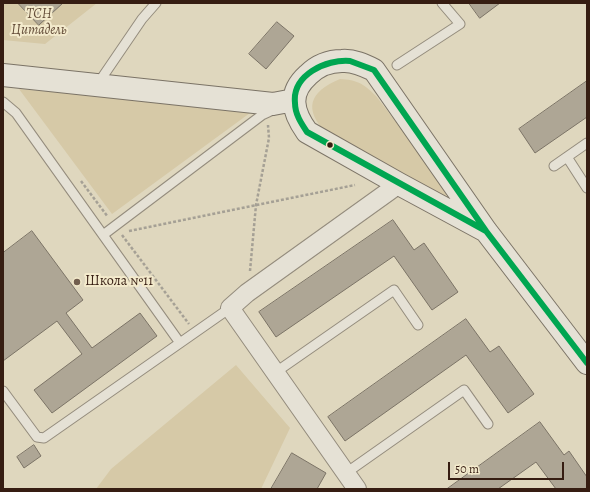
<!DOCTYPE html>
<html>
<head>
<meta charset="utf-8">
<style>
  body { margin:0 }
  #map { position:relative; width:590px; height:492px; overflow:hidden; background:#dfd7be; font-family:Alegreya,serif }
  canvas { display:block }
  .frame { position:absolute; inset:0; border:4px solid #361d12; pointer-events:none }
  .scale { position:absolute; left:448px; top:462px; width:116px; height:18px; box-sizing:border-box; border:2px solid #361d12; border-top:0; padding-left:5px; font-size:12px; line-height:14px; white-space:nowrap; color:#361d12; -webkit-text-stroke:3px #f3eacc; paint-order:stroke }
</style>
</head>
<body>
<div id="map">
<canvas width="590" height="492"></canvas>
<div class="frame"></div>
<div class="scale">50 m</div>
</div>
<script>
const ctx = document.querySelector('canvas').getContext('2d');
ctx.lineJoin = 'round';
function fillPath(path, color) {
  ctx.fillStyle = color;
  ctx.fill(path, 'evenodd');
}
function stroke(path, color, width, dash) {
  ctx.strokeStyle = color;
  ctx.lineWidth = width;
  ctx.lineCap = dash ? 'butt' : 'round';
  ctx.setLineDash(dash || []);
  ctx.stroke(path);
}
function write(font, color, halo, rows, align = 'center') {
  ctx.font = font + ' Alegreya,serif';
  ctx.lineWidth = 4;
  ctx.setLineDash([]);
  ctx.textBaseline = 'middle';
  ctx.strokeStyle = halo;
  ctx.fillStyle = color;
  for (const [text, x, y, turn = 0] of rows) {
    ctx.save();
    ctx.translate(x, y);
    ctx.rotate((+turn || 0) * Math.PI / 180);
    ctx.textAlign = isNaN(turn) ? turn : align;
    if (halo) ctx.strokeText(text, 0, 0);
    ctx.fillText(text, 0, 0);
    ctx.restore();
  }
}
fillPath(new Path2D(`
  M3,3H97L45,44L3,40Z
  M340,79C357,80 363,83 376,96L447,189V195L444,197L327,134C303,109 309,92 340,79Z
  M19,89L254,110L112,214Z
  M236,365L290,428L261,489H96L111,469Z`), '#d6c9a7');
const building = new Path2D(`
  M18,3H63L39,25Z
  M469,3H500L480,18Z
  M277,22L294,36L266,69L249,54Z
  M587,81V117L535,153L519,129Z
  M393,220L414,250L424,243L458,292L432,310L394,256L276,337L259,312Z
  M32,231L83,300L66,313L92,348L140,313L157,336L52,413L34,390L82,354L57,321L3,361V253Z
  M466,319L490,352L499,346L534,394L508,413L466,355L345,441L328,417Z
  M540,422L564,455L569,451L587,477V489H556L536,462L498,489H447Z
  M34,445L41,456L24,468L17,457Z
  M292,453L326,473L317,489H271Z`);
fillPath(building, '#aea695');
stroke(building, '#7b7366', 1);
const lane = new Path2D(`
  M397,65L460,24L442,3
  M97,85L142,19L156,3
  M3,102L16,113L180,343
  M567,157L587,188
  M554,166L587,143
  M103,235L262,115L275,109
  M276,372L394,290L418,325
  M3,391L37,437L44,438L230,308
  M346,473L464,390L488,424`);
const street = new Path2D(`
  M357,489L230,308L247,293L399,184`);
const secondary = new Path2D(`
  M3,75L273,104L294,100
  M486,231L399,184L307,132C292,111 288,93 308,75C317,66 329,61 342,61C353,60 364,65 374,70L486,231L587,363`);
stroke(lane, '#948c7d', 11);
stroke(street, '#948c7d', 20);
stroke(secondary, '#7b7366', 24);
stroke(new Path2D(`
  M81,181L108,217
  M129,231L355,185
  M122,235L189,324
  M250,271L256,205L269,138L268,125`), '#a5a095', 2.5, [3, 2]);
stroke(lane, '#e5e1d5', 9);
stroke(street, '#e5e1d5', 18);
stroke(secondary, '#e5e1d5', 22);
stroke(new Path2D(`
  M350,61L374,70L486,231L307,132C301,123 295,114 295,103C292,75 326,59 350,61Z
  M486,231L587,363`), '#00a651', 6);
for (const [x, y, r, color] of [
  [330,145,3.5,"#361d12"],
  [77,282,4,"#715e4e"]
]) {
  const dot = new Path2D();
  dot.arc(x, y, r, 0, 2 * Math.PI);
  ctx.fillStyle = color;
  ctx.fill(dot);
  stroke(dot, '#f3eacc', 1.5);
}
write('italic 14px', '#644d39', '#f3eacc', [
  ["ТСН",39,15],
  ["Цитадель",39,31]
]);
write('14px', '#361d12', '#f3eacc', [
  ["Школа №11",85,282]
], 'left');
</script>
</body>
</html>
